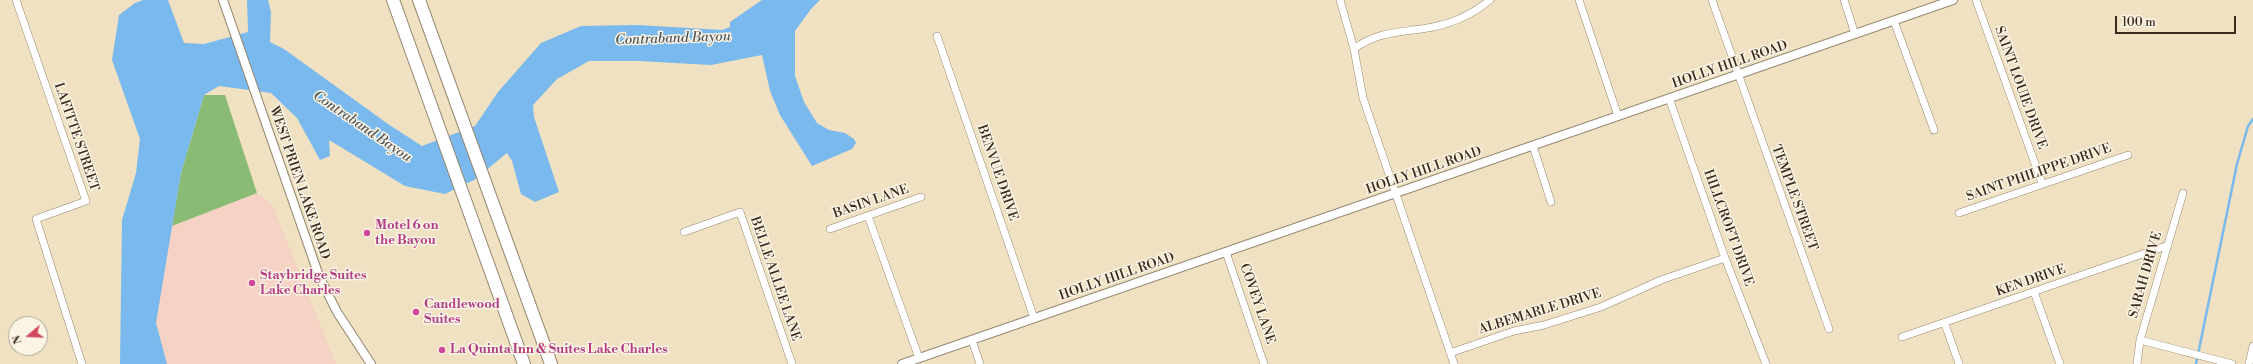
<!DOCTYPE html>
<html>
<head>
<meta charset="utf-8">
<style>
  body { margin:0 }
  #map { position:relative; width:2253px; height:364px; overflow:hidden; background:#efe1c1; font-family:"Libre Bodoni",serif }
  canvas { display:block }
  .north { position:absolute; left:8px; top:316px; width:40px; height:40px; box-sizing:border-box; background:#fcf5e5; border:1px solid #afa495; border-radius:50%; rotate:251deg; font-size:11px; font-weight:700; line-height:16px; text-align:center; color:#3b2a1e }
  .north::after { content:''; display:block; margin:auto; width:14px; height:18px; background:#d1495b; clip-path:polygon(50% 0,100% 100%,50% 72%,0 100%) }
  .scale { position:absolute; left:2115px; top:16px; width:121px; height:18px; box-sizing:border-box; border:2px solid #3b2a1e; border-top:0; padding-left:5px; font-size:12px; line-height:14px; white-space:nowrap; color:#3b2a1e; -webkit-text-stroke:3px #fcf5e5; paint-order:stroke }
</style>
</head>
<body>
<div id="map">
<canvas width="2253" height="364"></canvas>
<div class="north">N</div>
<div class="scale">100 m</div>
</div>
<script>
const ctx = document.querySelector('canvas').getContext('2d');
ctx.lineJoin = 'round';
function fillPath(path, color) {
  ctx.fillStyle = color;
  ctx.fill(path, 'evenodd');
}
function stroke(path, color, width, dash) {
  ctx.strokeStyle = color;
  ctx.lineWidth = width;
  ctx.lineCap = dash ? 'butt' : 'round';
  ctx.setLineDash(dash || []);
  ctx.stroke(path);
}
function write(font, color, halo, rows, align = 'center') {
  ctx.font = font + ' "Libre Bodoni",serif';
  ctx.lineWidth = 3;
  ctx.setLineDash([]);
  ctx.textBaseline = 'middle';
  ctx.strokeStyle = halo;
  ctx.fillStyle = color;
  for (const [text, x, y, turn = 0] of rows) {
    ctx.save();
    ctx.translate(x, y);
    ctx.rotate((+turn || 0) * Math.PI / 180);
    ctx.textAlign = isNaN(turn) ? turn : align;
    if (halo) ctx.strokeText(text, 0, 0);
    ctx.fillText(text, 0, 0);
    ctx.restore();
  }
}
fillPath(new Path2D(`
  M257,193L272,204L336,364H167L156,323L172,226Z`), '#f5d2c3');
fillPath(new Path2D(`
  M204,95H225L257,193L172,226L181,173Z`), '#8abb74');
fillPath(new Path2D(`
  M143,0H168L184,43L204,44L248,32L247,0H268L271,12L270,42L284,49L388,124L422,146L475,126L498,92L541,43L581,26L637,25L722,30L730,27V22L762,0H820L811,9L795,31V76L804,102L817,123L829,130L845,133L854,139L856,143L852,149L812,166L780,115L770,91L762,55L711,65L639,61H589L557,79L533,105L534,117L559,192L535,202L521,194L512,161L507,153L474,180L445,194L405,186L329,140L330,156L320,160L297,118L271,93L219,86L204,95L181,173L156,323L167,364H120L122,220L136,173L140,139L112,60L119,15L135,3Z`), '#79b9ed');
stroke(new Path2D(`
  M2196,364L2237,164L2248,126L2253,119`), '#79b9ed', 2.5);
const minor = new Path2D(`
  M16,0L86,201L36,219L82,364
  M1340,0L1354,49L1363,98L1454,364
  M1579,0L1618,116
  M1712,0L1829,329
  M1844,0L1855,34
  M1976,0L2042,183
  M1894,21L1934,130
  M937,36L1034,318
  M1354,49C1378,30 1404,33 1433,27C1454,23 1474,13 1490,0
  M1669,98L1725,258L1766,364
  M1533,146L1551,202
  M1959,213L2128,155
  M868,216L919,358
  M830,229L921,197
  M684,232L740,212L792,364
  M1226,252L1264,364
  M2034,292L2060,364
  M1945,324L1959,364
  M1902,337L2166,246
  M972,340L980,364
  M2140,340L2232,364
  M1450,353L1514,331L1544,325L1601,307L1661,280L1725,258
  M2137,364L2140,340L2183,193
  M2249,364L2253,346`);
const tertiary = new Path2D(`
  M223,0L319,276L337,312L371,364
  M902,364L1953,0`);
const motorway = new Path2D(`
  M393,0L524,364
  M419,0L551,364`);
stroke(minor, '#958670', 8);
stroke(tertiary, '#958670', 10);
stroke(motorway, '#958670', 14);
stroke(minor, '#fff', 7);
stroke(tertiary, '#fff', 8);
stroke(motorway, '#fff', 12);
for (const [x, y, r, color] of [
  [367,233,4,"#d1479c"],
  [252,283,4,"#d1479c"],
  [416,312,4,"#d1479c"],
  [442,350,4,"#d1479c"]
]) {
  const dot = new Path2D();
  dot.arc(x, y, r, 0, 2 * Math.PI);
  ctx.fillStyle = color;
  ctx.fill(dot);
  stroke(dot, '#fcf5e5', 1.5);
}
write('13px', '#3b2a1e', '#fcf5e5', [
  ["HOLLY HILL ROAD",1730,65,-19],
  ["SAINT LOUIE DRIVE",2020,88,70],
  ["LAFITTE STREET",76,137,71],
  ["HOLLY HILL ROAD",1424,171,-19],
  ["BENVUE DRIVE",997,173,71],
  ["SAINT PHILIPPE DRIVE",2039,173,-19],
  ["WEST PRIEN LAKE ROAD",299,183,71],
  ["TEMPLE STREET",1794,198,70],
  ["BASIN LANE",871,202,-19],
  ["HILLCROFT DRIVE",1728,228,70],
  ["SARAH DRIVE",2146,275,-74],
  ["HOLLY HILL ROAD",1117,277,-19],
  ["BELLE ALLEE LANE",775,279,71],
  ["KEN DRIVE",2031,281,-19],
  ["COVEY LANE",1257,304,71],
  ["ALBEMARLE DRIVE",1540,312,-17]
]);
write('bold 13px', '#b23c85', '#fcf5e5', [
  ["Motel 6 on",375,226],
  ["the Bayou",375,241],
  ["Staybridge Suites",260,276],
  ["Lake Charles",260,291],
  ["Candlewood",424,305],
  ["Suites",424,320],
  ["La Quinta Inn & Suites Lake Charles",450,350]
], 'left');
write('italic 14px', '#4e555c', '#fcf5e5', [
  ["Contraband Bayou",673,39,-2],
  ["Contraband Bayou",362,127,34]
]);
</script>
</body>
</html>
